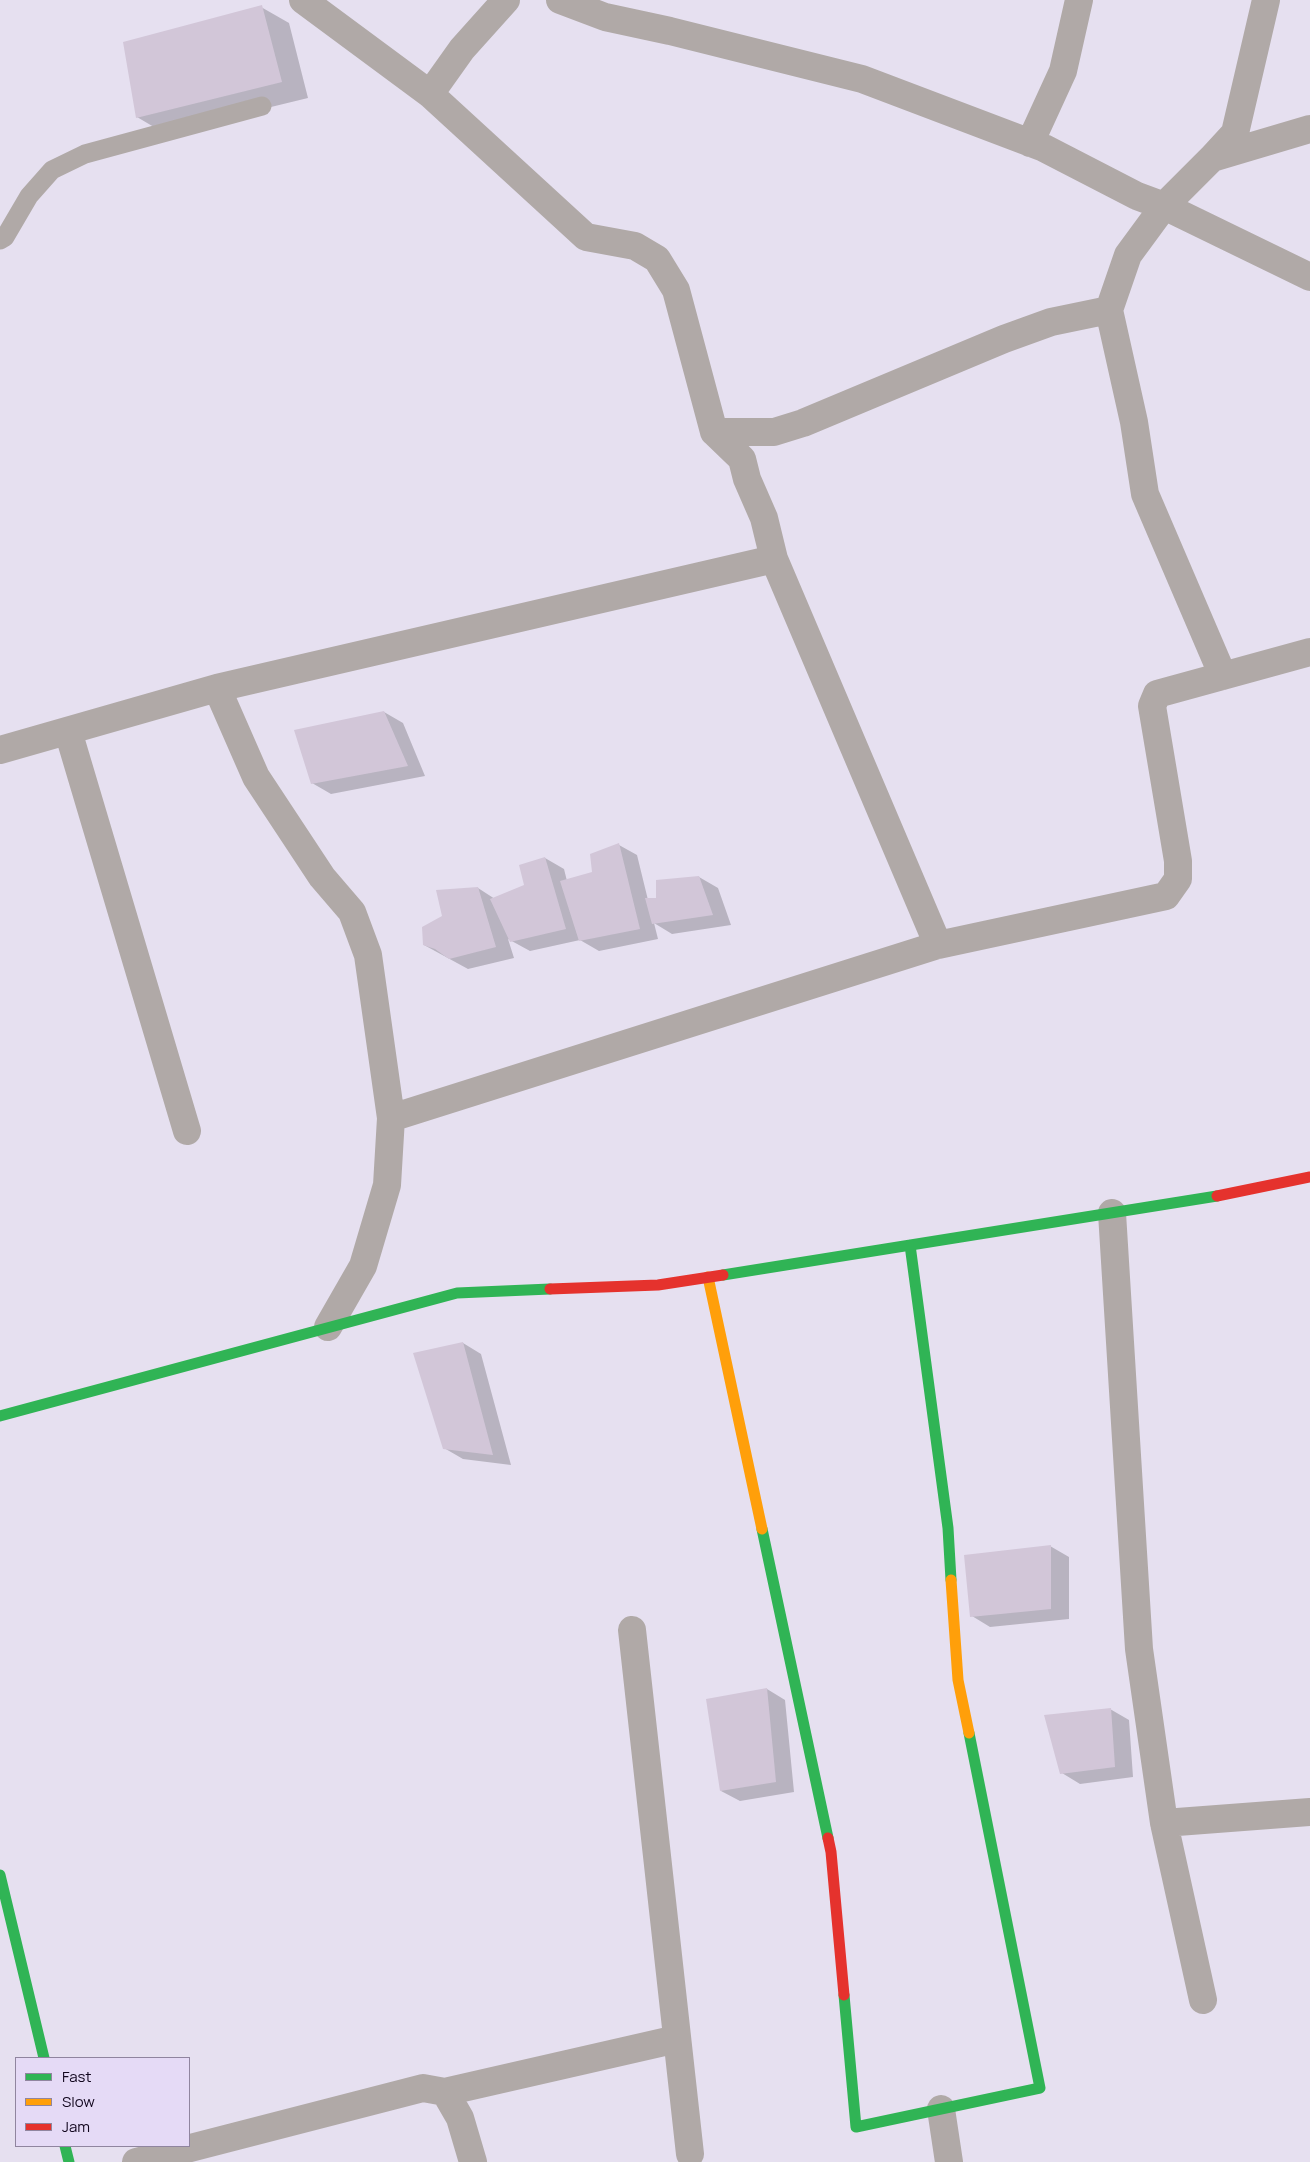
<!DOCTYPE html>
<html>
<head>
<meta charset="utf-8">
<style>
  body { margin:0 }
  #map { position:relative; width:1310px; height:2162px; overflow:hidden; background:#e6e0f0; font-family:Manrope,sans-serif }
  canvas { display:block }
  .legend { position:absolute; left:15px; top:2057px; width:175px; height:90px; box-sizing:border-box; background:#e5daf6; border:1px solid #90859f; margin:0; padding:6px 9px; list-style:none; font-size:15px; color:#11061d }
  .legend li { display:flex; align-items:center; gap:10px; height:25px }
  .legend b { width:25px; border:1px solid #90859f }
</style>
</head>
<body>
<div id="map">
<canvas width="1310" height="2162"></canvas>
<ul class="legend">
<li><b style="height:6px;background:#30b455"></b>Fast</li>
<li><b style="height:6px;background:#ff9f0a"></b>Slow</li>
<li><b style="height:6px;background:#e5322d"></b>Jam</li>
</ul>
</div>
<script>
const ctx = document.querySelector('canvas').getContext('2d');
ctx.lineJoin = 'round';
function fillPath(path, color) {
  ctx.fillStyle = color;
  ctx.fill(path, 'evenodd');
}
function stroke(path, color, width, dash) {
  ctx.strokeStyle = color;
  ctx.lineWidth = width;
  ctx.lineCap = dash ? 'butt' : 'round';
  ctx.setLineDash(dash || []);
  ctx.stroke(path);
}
fillPath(new Path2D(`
  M261,7L289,23L308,98L164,133L137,117Z
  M384,712L403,723L425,776L331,794L312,783Z
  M619,845L637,855L648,900H657L699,877L718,888L731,925L672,934L654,923L658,939L599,951L580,940L530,951L508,939L514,958L468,969L424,945L443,917L478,888L495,899L525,886L545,858L564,869L567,881L594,873Z
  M463,1343L481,1354L511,1465L463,1459L444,1448Z
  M1050,1546L1069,1557V1619L990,1627L972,1616Z
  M767,1689L785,1700L794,1792L740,1801L721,1791Z
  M1110,1709L1129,1720L1133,1777L1080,1784L1062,1773Z`), '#0003');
fillPath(new Path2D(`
  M262,5L282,82L136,118L123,42Z
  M384,711L408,766L311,784L294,730Z
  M619,843L640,929L579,941L560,881L592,872L590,854Z
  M545,857L566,929L510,942L490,899L524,885L519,865Z
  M699,876L713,915L652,924L645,898H656V880Z
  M478,887L496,947L449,959L435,949L423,945L422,927L442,916L436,890Z
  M463,1342L493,1455L443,1449L413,1353Z
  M1051,1545V1609L970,1617L964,1555Z
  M767,1688L776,1782L720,1791L706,1699Z
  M1111,1708L1115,1767L1060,1774L1044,1715Z`), '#d2c6d8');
stroke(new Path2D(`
  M0,240L5,237L29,196L52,170L85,154L262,106`), '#b0a9a7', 19);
stroke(new Path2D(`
  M303,0L430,94L586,237L635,246L657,259L676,290L714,432L742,459L747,479L764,518L774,559L938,945
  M560,0L605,17L670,31L862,79L1044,148L1137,196L1164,206L1310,277
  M430,94L462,49L506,0
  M1030,143L1063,71L1079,0
  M1212,158L1310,129
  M714,432H774L803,423L1004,339L1051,322L1109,310
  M1223,676L1145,494L1134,422L1109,310L1128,255L1164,206L1212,158L1235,133L1266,0
  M217,688L256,777L322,877L352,912L368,955L391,1118L387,1185L363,1266L328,1327
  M68,731L187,1131
  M0,750L217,688L774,559
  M391,1118L938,945L1166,896L1178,879V861L1152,706L1157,694L1310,652
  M1112,1213L1139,1649L1164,1823L1203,2000
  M632,1630L690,2154
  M1164,1823L1310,1812
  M445,2092L677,2039
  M941,2109L949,2162
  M136,2162L423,2088L445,2092L460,2118L473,2162`), '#b0a9a7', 28);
stroke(new Path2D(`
  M910,1245L948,1528L951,1580
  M723,1275L1217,1196
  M0,1416L457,1293L550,1289
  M762,1529L828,1838
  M0,1875L44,2058
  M844,1995L856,2127L1040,2088L969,1733
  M65,2146L69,2162`), '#30b455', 11);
stroke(new Path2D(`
  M708,1277L762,1529
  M951,1580L958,1680L969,1733`), '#ff9f0a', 11);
stroke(new Path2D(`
  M1217,1196L1310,1177
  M550,1289L658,1285L723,1275
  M828,1838L831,1852L844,1995`), '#e5322d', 11);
</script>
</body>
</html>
